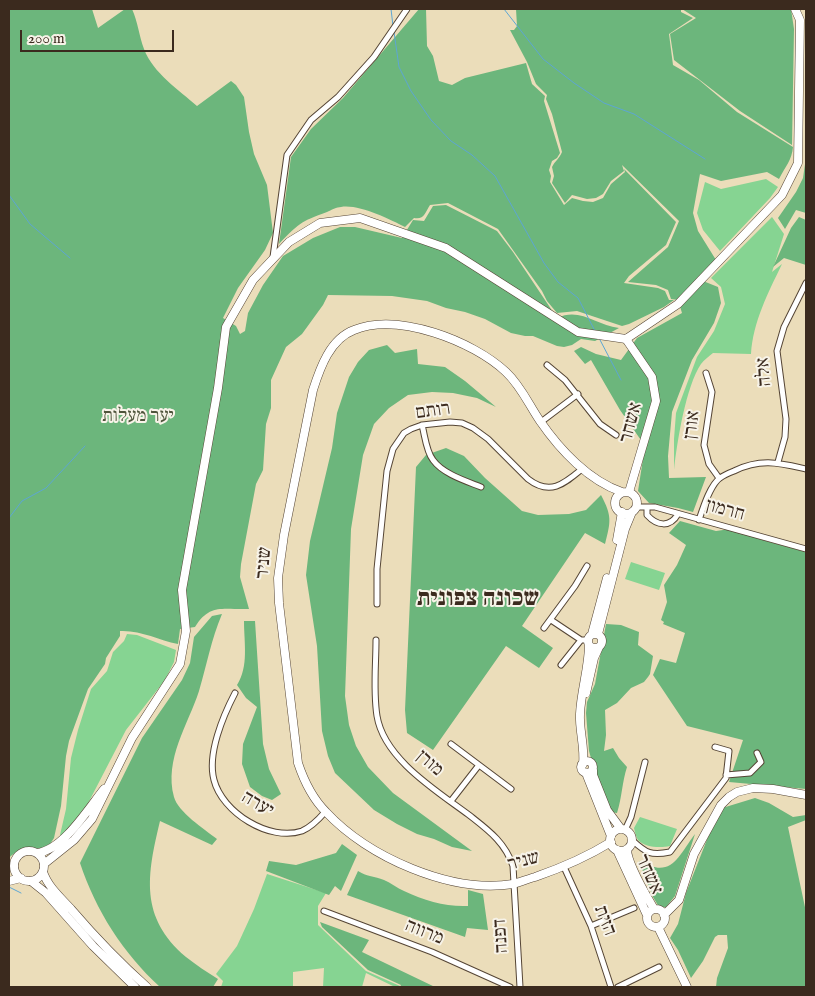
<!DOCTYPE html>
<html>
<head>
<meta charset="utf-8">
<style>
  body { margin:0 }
  #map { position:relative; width:815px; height:996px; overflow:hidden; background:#ebddba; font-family:"IM FELL English",serif }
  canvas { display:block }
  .frame { position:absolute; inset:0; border:10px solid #3b2a1e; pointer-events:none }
  .scale { position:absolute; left:20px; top:30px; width:154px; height:22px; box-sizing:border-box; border:2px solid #3b2a1e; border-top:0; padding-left:6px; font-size:15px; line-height:18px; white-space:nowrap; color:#3b2a1e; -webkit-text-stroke:4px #f7f3e8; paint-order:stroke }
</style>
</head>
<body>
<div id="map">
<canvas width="815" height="996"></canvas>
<div class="frame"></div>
<div class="scale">200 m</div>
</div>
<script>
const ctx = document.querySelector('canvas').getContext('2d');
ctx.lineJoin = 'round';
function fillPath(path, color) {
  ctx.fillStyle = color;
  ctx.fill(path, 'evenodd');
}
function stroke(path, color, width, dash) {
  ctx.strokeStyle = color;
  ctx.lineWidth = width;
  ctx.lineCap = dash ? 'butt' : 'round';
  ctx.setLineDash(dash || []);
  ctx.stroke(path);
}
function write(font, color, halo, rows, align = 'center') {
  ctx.font = font + ' "IM FELL English","Frank Ruhl Libre",serif';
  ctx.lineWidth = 4;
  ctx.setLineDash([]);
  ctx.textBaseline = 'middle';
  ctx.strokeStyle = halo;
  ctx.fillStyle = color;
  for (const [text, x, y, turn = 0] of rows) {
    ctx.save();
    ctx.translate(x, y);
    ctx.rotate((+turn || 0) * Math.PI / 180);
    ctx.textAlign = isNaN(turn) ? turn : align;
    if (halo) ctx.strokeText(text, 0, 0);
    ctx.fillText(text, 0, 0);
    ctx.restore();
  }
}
fillPath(new Path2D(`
  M766,179L778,187L770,198L720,251L703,230L697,213L705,182L721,189Z
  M772,217L784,234L772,272L782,264C768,293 753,322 751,354L713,353C709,356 704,360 701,364C686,386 677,442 674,470V439L676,413L697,357L714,331L725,304L721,287L711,278Z
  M631,562L665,573L659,590L625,579Z
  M127,634L137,635L176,650L174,662L165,680L126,730L68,842L60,835L66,809L71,758L78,730L91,689L107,671L113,652L124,641Z
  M640,817L677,829L670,846C661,848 645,848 638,840C636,837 635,832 634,828Z
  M267,874L326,893L318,906V925L366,971L400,986V987H395L366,973L362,987H323L324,968L293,972V987H221L223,981L216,974L237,946L254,909Z`), '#86d492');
fillPath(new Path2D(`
  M9,9H92L98,28L125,9H132C138,22 139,36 144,49C153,73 179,90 197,106L231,81L236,85L244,97L249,132L254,154L267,185L273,233L265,250L238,288L223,318L236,326L240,334L245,331L248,313L263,285L283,256L313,238L340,227H355L402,238L413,220L424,221L433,206L446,205L497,231L513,252L557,318C580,307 596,325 619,328L595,341L581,339L572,345L564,347L557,346L533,336H525L511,333L485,319L465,312L446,308L427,301L392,296L328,295L323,305L302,334L286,347L271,380V408L266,424L263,470L256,484L241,564L240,577L249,609C223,610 210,603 195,627L180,629L178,644C158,640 141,630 120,631V636L106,658L105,664L88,689L69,741L66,756L61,806L54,838L50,844L37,852C25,849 17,849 9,858Z
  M419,9H426L427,46L433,56L439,81L452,85L465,78L526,63L532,84L545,96L544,101L560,153L557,158L552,161L549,170L551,176L550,182L564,205L572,198L583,201L593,202L603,198L611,184L625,172L624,169L676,222L666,245L629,276L624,283L658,288L665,291L669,300H674L664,307L629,324L622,326L577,311L557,313L547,301L542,291L498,229L448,203L430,205C425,213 424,220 414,218L405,227C389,219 359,204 341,207C337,207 331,210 327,212C301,221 297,225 279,244L291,157L311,129L343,98Z
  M516,9H681V12L693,18L669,34L673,65L699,80L737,112L793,147C792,160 785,167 779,179L767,172L721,181L700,174L693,213L698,231L716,260L698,279L718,287L721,303L714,323L692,360L672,412L668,456L669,478L706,477L693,512L678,508L649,503L638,491L645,446L620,410L591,360L585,364L574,351L581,347L596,354L621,360L637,338L682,313L678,300L671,299L668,290L656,285L628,282L668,247L679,221L622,165L624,171L611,181L603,194L596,198L587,199L572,195L565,203L552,183L554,176L552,167C555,161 559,159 562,152L552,114L546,99L547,95L536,84L527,62L510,30H514L517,26Z
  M682,9H791L794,29L792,145L740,111L674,60L670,34L696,18Z
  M806,157V213L796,210L785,229L778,218L796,192L803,178Z
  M799,217L806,220V265L784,258L773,267L791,228Z
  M387,345L395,353L417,349L418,364L445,367L465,381L496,407L477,398L453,393L432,392L408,395L389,408L374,424L363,455L351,529L345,696L349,725L356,746L368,767L393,793L472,851L452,847L434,839L417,834L397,824L374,810L335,773L328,756L322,731L317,646L306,575L310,541L332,448L337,413L349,377L358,362L369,350Z
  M446,448L464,456L485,478L522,511L538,515L569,514L586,510L601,495C612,516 611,521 605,544L585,533L522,626L553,648L539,668L506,646L433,750L407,733L405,710L416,467L426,455Z
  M680,521L716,531L730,529L766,541L806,552V789L729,782L743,740L687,726L653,675L660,659L676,663L685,633L663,624L664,622L661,620L667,602L664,585L677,565L686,545L669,533Z
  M222,614C211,640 207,664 199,691C188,725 164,759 174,797C178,812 204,829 217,839L212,845L160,821C147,875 139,917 186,957C196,965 207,972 218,979L213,987H160C123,953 96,911 80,863L142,738L182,680L190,663L194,637L212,616Z
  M244,621H255L263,744L269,769L281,794L272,800L262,796L250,787L242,764L243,744L257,707L246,698L237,685C249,666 244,643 244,621Z
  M606,624L621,625L639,632L638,645L653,656L650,674L648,677L644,682L631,688L617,703L605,710L606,735L604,751L613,748L619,758L627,767C622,782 622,798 617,813L611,812L594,769L589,751L586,713L587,702L595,684Z
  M755,798L769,803L793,817L806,815V820L788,827L806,912V987H716L717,978L728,948L727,935H718L715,937L703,961L691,978L678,950L670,938L678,924L686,893L719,809Z
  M695,834L675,896L666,907H659L653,897L639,861C672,879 677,858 695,834Z
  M342,844L357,855L341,891L335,886L329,895L266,871L269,861L296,865L336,853Z
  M358,871C368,877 374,876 384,880C391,883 397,888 404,891C425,901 446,907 468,906V890L483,894L488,930L467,928L465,937L347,895Z
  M320,922L369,940L362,952L435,987H400L401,985L368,970L322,927Z`), '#6cb67c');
stroke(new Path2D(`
  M391,9L393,26
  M504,9L543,59L574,83L604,103L634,114L705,159
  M394,32L399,67L411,91L431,120L451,141L472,155L495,176L544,263L558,282L578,298L595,331
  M9,195L30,224L70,258
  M599,338L621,380
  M9,518L22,501L46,488L85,446
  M9,887L21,893`), '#5da6d4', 1);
const street = new Path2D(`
  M273,257L287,155L311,120L338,97L374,57L407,9
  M547,365L565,380L600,424L616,435
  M706,373L712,392L704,445L709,464L719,478
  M541,422L578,394
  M422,425C425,436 426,451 433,460C443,474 466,481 481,487
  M778,462L785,437L786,419L777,351L784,327L806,283
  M636,507H655L806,549
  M647,507V515C657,526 670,528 678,514
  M699,520C703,508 710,485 720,478C724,475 729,473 734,471C761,458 779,463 806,469
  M377,604V569L387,471L393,449L404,433L411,429L422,425L450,422L462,423L473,428L488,439L528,479C550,496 564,484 582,469
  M551,620L581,640H588
  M544,628L575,586L587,566
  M376,640C376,665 373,691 377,716C384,759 437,791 469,815C488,830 505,842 513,866L520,987
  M561,665L581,640
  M235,693C223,716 207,754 214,780C222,812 269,842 302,831C311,827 319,819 325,812
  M451,744L511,789
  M726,775L750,773L761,762L757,753
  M451,801L479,765
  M625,830L631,817L645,762
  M632,840C646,853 651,856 670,852L726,778L729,751L715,747
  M564,867L591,926L611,987
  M324,911L432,952L510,987
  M591,926L634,908
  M618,987L659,967`);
const secondary = new Path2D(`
  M626,339L652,377L656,401L629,492
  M615 503a11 11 0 1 1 22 0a11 11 0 1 1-22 0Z
  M617,540L622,512
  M588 641a7 7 0 1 1 14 0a7 7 0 1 1-14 0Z
  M592,634L607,578
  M598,634L625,529L632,512
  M586,693L594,658L599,647
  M581 767a6 6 0 1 1 12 0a6 6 0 1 1-12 0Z
  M583,764C585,747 579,730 580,714C581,691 589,667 589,645
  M593,770V775L607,810L621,829
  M586,773L611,836
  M610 840a11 11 0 1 1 22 0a11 11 0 1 1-22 0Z
  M611,842C585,858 564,867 535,877C528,879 520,882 513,884C451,894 368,857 326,812C312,798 304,781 298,763L279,603L278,578L284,535L313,390C320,368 330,339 354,330C398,312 473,341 506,372C521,386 529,405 540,421C560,450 589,481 622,492
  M627,849C627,864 646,895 654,909
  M617,850L647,915
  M43,872C48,887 61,898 71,909C95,937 120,963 147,987
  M31,881L46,893L93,946L135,987
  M647 918a9 9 0 1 1 18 0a9 9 0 1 1-18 0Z
  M664,915L679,900L694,854L721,805L729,797L737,792L753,788L773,789L806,795
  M658,927L687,987`);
const primary = new Path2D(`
  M14 866a15 15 0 1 1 30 0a15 15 0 1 1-30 0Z
  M37,853C63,850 88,809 104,789
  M44,864L74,840L92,819L132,738L180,664L186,631L182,590L218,388L226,327L253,280L289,242L320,223L360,218L446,248L578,332L626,339L678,304L782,195L798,163L800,20L795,9
  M9,881L21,878`);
stroke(street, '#554535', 7);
stroke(secondary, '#554535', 9);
stroke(primary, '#554535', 9);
stroke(street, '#fff', 5);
stroke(secondary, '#fff', 8);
stroke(primary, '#fff', 8);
write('19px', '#3b2a1e', '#f7f3e8', [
  ["אלה",765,372,-95],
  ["רותם",433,412,-8],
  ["אשחר",632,423,-75],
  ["אורן",693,425,-83],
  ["חרמון",725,511,15],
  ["שניר",265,563,-85],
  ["מורן",429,764,41],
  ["יערה",257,805,30],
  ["שניר",524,862,-15],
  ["אשחר",648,875,66],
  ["הזית",604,921,69],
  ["מרווה",424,933,22],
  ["דפנה",502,936,-94]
]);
write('19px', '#4e543b', '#f7f3e8', [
  ["יער מעלות",138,417]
]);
write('bold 24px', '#3b2a1e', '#f7f3e8', [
  ["שכונה צפונית",478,600]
]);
</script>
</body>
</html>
